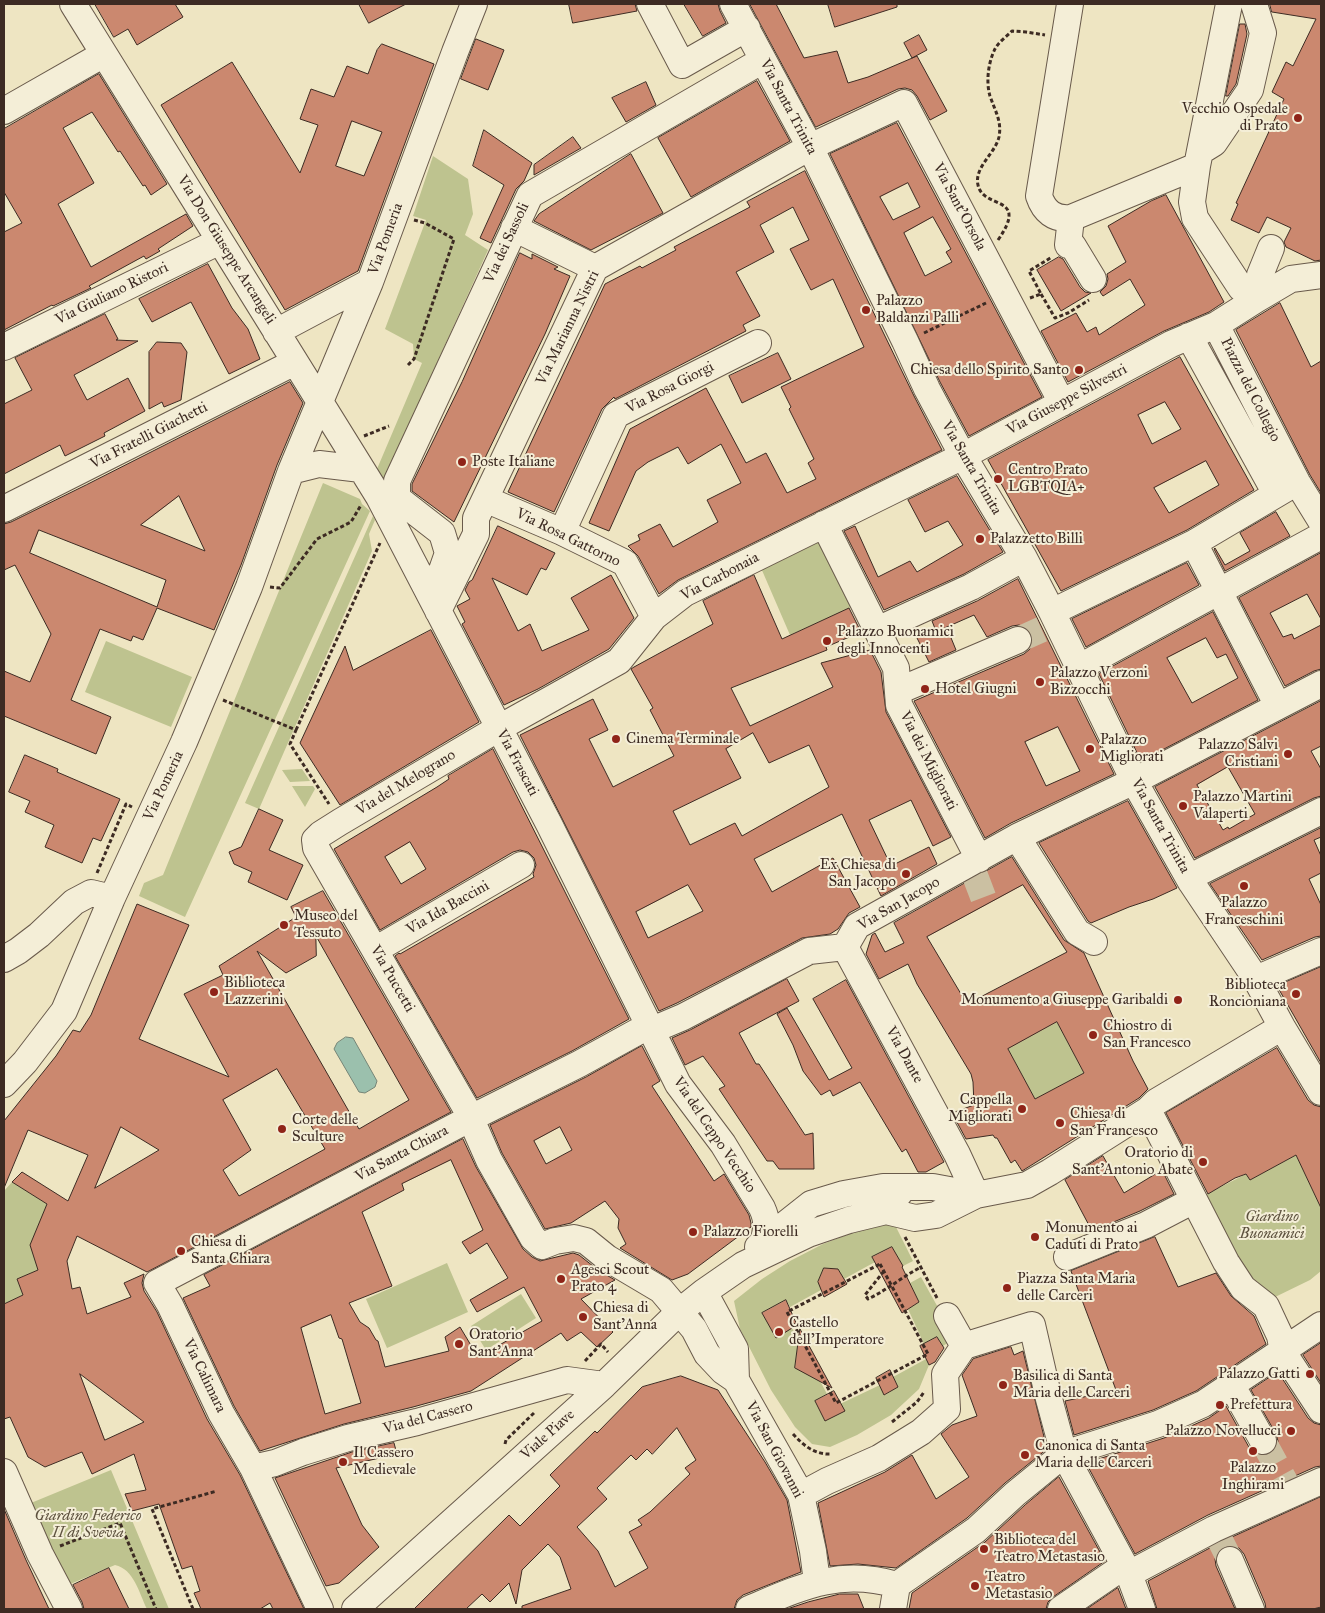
<!DOCTYPE html>
<html>
<head>
<meta charset="utf-8">
<style>
  body { margin:0 }
  #map { position:relative; width:1325px; height:1613px; overflow:hidden; background:#eee5c2; font-family:"IM FELL Great Primer",serif }
  canvas { display:block }
  .frame { position:absolute; inset:0; border:5px solid #3d2b23; pointer-events:none }
</style>
</head>
<body>
<div id="map">
<canvas width="1325" height="1613"></canvas>
<div class="frame"></div>
</div>
<script>
const ctx = document.querySelector('canvas').getContext('2d');
ctx.lineJoin = 'round';
function fillPath(path, color) {
  ctx.fillStyle = color;
  ctx.fill(path, 'evenodd');
}
function stroke(path, color, width, dash) {
  ctx.strokeStyle = color;
  ctx.lineWidth = width;
  ctx.lineCap = dash ? 'butt' : 'round';
  ctx.setLineDash(dash || []);
  ctx.stroke(path);
}
function write(font, color, halo, rows, align = 'center') {
  ctx.font = font + ' "IM FELL Great Primer",serif';
  ctx.lineWidth = 4;
  ctx.setLineDash([]);
  ctx.textBaseline = 'middle';
  ctx.strokeStyle = halo;
  ctx.fillStyle = color;
  for (const [text, x, y, turn = 0] of rows) {
    ctx.save();
    ctx.translate(x, y);
    ctx.rotate((+turn || 0) * Math.PI / 180);
    ctx.textAlign = isNaN(turn) ? turn : align;
    if (halo) ctx.strokeText(text, 0, 0);
    ctx.fillText(text, 0, 0);
    ctx.restore();
  }
}
fillPath(new Path2D(`
  M433,156L468,179L473,214L465,235L488,250L384,480L377,469L422,363L414,359L413,344L385,329L426,220L413,216Z
  M323,483L360,499L362,504L370,511L185,917L139,896L144,883L163,875Z
  M373,516L375,520L369,534L372,551L259,809L245,803Z
  M827,537L859,604L790,635L761,568Z
  M106,641L192,677L171,727L85,692Z
  M302,769L310,781L290,782L282,770Z
  M292,786H313L315,789L305,807Z
  M1057,1022L1084,1073L1035,1099L1008,1049Z
  M1296,1155L1321,1208V1271L1310,1280L1271,1299L1258,1292L1201,1197L1246,1174L1250,1180Z
  M12,1182L47,1204L38,1270L17,1279L23,1295L4,1304V1191Z
  M894,1223L913,1261L903,1266L892,1247L872,1257L875,1262L844,1279L838,1269L821,1290L790,1307L786,1300L762,1313L776,1337L792,1328L827,1394L815,1401L825,1421L844,1411L840,1404L880,1385L885,1395L898,1387L893,1377L926,1359L929,1365L919,1389L891,1415L857,1435L830,1447L812,1444L795,1427L771,1390L740,1329L734,1301L762,1279L790,1261L823,1244L876,1224Z
  M447,1263L468,1312L387,1348L366,1299Z
  M921,1277L955,1338L943,1346L937,1337L924,1344L908,1309L919,1302L910,1283Z
  M521,1294L536,1318L486,1350L471,1326Z
  M111,1470L169,1609H147C139,1593 134,1569 115,1565L68,1585L31,1503Z`), '#bec38f');
const water = new Path2D(`
  M346,1037L353,1038L377,1081L375,1087L365,1093L359,1092L334,1049L337,1043Z`);
fillPath(water, '#9bc0ad');
stroke(water, '#758476', 1);
const building = new Path2D(`
  M95,4H175L183,17L137,45L128,29L114,37Z
  M359,4H406L369,23Z
  M569,4H635L637,11L573,23Z
  M684,4H718L720,11L726,23L703,36Z
  M750,4H776L804,58L837,51L848,83L868,77L917,56L947,111L930,120L917,96L912,90L905,88L898,89L816,127Z
  M828,4H897V7L835,27Z
  M1270,4H1321V260L1315,261L1286,247L1284,242L1291,228L1267,217L1259,233L1231,220L1238,204L1236,203L1284,99L1272,92L1286,62L1293,66L1316,19L1272,12Z
  M1240,24H1245L1247,34L1236,84L1228,96H1226Z
  M919,35L927,50L912,58L904,43Z
  M476,39L504,50L488,90L461,79Z
  M382,44L434,64L358,271L285,310L161,105L232,62L300,173L318,125L300,119L311,89L334,97L347,66L368,74L377,50ZM352,121L382,132L364,176L336,166Z
  M99,74L167,184L151,195L145,185L143,186L120,151L118,152L92,112L63,128L94,183L58,204L91,267L186,214L193,226L158,249L160,251L146,259L144,256L89,286L91,288L53,306L52,305L4,330V232L22,223L4,192V129Z
  M757,81L790,141L691,197L658,138Z
  M646,82L656,105L626,122L612,98Z
  M897,123L1042,397L969,436L940,382L830,154ZM908,183L920,207L893,220L880,197ZM933,217L951,249L946,252L952,262L925,276L904,233Z
  M484,130L532,163L524,181L516,189L491,243L480,238L504,185L473,166Z
  M573,137L581,148L534,175V165Z
  M631,154L663,213L591,250L534,221L539,214Z
  M805,171L914,396L942,450L678,580L659,594L638,556L628,546L640,540L638,535L660,524L673,547L718,522L707,500L741,483L721,444L688,464L678,447L648,462L636,471L609,531L589,523L630,429L706,388L746,463L766,453L787,493L816,479L808,463L814,459L789,409L791,407L781,387L864,347L833,279L811,290L790,249L809,240L793,207L760,225L774,252L736,272L760,316L743,325L746,331L615,399L614,397L602,409L554,512L508,492L605,284L640,266L642,268L676,250L674,247L750,207L747,202Z
  M1166,195L1224,302L1209,312L1164,331L1068,382L1041,331L1076,313L1087,332L1096,327L1099,335L1145,305L1130,279L1103,296L1100,292L1106,286L1108,279L1107,274L1126,262L1108,226L1151,201Z
  M520,253L532,259V254L558,267L554,269L570,276L545,334L454,522L412,491V484L462,382Z
  M1059,257L1063,259L1080,287L1085,292L1091,293L1061,311L1037,270Z
  M208,264L232,308L248,329L260,359L229,374L191,302L152,322L139,299Z
  M1280,303L1311,367L1321,361V493L1310,475L1236,330Z
  M105,314L118,339L116,340L138,341L74,375L87,400L128,378L145,411L104,433L105,436L65,456L60,445L4,474V404L32,390L15,358Z
  M157,342L181,343L187,352L181,400L164,407L162,402L149,409V352Z
  M778,353L791,379L742,403L729,376Z
  M1180,357L1254,490L1187,530L1061,591L988,460ZM1165,402L1181,429L1152,444L1138,415ZM1206,461L1219,485L1169,513L1154,488Z
  M290,382L303,403L277,465L241,565L214,630L157,608L143,640L133,636L131,641L100,629L71,700L111,717L96,754L4,716V671L30,682L51,634L15,565L4,570V524L11,522L86,485ZM179,496L205,551L141,525ZM39,530L166,580L157,607L30,553Z
  M957,476L1003,552L964,574L884,610L844,531L855,526L878,577L910,561L917,572L963,545L948,521L925,532L908,500Z
  M1276,512L1290,536L1225,571L1214,549L1215,548L1225,565L1250,551L1240,533Z
  M498,526L555,553L546,570L541,568L527,595L492,578L518,631L530,624L542,651L589,630L571,598L611,575L634,618L609,649L538,689L504,705L462,624L465,622L457,606L470,599L465,590L469,582L472,580Z
  M1321,553V619L1307,594L1270,613L1283,637L1292,634L1294,639L1321,625V669L1314,671L1285,686L1239,598Z
  M1187,563L1199,585L1086,647L1072,619Z
  M754,575L782,639L849,608L861,632L826,647L827,650L731,688L750,726L833,687L821,663L870,650L881,672L886,712L951,837L933,846L911,800L869,820L891,866L929,847L937,864L881,896L842,814L754,859L772,892L833,858L860,907L849,913L838,929L830,934L802,938L677,1003L659,1011L520,735L593,699L608,730L589,739L613,787L674,756L650,710L653,708L631,669L634,667L713,624L703,601ZM753,733L769,763L809,745L829,787L742,836L735,823L690,845L673,811L741,778L726,749ZM688,885L703,911L648,938L636,912Z
  M1018,579L1114,774L1011,823L985,838L914,701L1024,654L1030,649L1033,641L1032,635L1027,628L1019,625L1012,626L987,637L974,615L940,630L947,628L956,650L929,662L916,636L936,631L932,621L977,601ZM1058,727L1080,771L1046,786L1025,742Z
  M1213,612L1258,700L1141,761L1099,674ZM1206,638L1217,658L1226,654L1238,678L1192,703L1167,658Z
  M431,630L479,722L340,805L300,743L345,646L353,670Z
  M1321,701V746L1311,751L1321,769V796L1314,798L1195,858L1155,787ZM1228,767L1255,814L1229,829L1228,827L1223,830L1197,785Z
  M493,749L629,1019L572,1051L477,1098L395,956L399,953L400,954L534,877L533,874L536,865L534,858L528,852L520,850L513,852L380,930L334,849L437,787L449,779L448,776ZM410,842L426,869L401,884L385,857Z
  M25,755L58,769L57,772L120,799L101,841L93,838L82,863L45,847L54,825L25,812L30,801L9,792Z
  M1128,801L1177,888L1153,899L1129,907L1091,923L1088,921L1039,843Z
  M259,809L283,820L269,850L303,865L287,900L248,882L252,872L234,864L229,852L241,847Z
  M1321,828V837L1314,840L1321,856V873L1309,879L1321,905V936L1315,937L1262,960L1210,884Z
  M1012,857L1064,940L1084,953L1133,1061L1148,1089L1139,1098L1022,1171L1015,1160L1011,1163L997,1138H995L993,1135L966,1139L952,1113L974,1105L973,1082L971,1074L917,984L908,964L879,979L866,954L872,935L875,933L885,952L904,943L894,923ZM1023,885L1067,952L967,1004L927,937ZM1057,1022L1084,1073L1035,1099L1008,1049Z
  M323,891L451,1112L147,1272L77,1236L67,1261L72,1289L80,1287L87,1314L131,1297L124,1283L144,1274L142,1283L144,1291L157,1312L207,1419L240,1475L304,1609H273L270,1603L260,1609H201L194,1593L200,1591L192,1566L182,1569L159,1504L132,1511L125,1494L146,1490L134,1454L92,1474L82,1452L45,1467L28,1457L10,1417L4,1419V1304L23,1295L17,1279L38,1270L30,1245L47,1204L12,1182L22,1172L68,1201L88,1155L28,1130L4,1188V1121L56,1056L73,1030L80,1032L91,1015L137,904L189,925L139,1039L229,1077L184,994L223,975L219,966L296,917L291,907ZM316,936L409,1100L359,1129L257,951L286,973L316,956ZM277,1069L325,1149L239,1196L223,1170L251,1150L223,1100ZM121,1127L159,1150L95,1188ZM80,1374L144,1422L105,1440Z
  M1321,967V1063L1277,986Z
  M787,979L799,1001L739,1033L756,1064H759L805,1135L813,1133L814,1169H779L773,1161H767L719,1089L725,1086L703,1056L685,1065L672,1038L690,1030Z
  M846,980L944,1162L926,1172H918L906,1149L902,1152L860,1082L833,1096L830,1090L821,1095L803,1071L793,1045L777,1014L787,1008L829,1080L852,1068L813,999Z
  M642,1046L660,1081L652,1086L714,1181L724,1174L749,1215L751,1223V1227L688,1274L672,1280L620,1248L626,1244L618,1228L619,1219L605,1201L571,1223L545,1229L502,1153L490,1125L586,1077ZM560,1127L572,1150L546,1164L534,1141Z
  M1277,1048L1308,1100L1314,1105L1321,1107V1208L1296,1155L1250,1180L1246,1174L1235,1178L1208,1194L1166,1113Z
  M463,1139L476,1167L523,1249L532,1257L540,1261L573,1253L579,1255L598,1270L615,1280L581,1299L613,1332L597,1347L581,1332L567,1341L561,1333L471,1391L413,1407L344,1424L260,1451L234,1406L183,1298L210,1286L204,1275ZM451,1160L483,1230L462,1242L470,1254L487,1243L508,1278L470,1300L477,1312L524,1287L542,1321L478,1357L460,1327L445,1337L449,1351L385,1367L378,1341L376,1340L369,1328L360,1322L349,1303L392,1286L362,1212L404,1190L402,1184ZM331,1315L339,1338L342,1339L361,1403L325,1414L301,1328Z
  M1103,1156L1124,1193L1162,1170L1174,1194L1140,1211L1092,1231L1065,1180Z
  M1155,1237L1178,1287L1216,1273L1231,1296L1254,1316L1266,1344L1196,1391L1153,1410L1074,1435L1065,1401L1116,1390L1071,1271Z
  M892,1247L903,1266L902,1267L919,1302L902,1313L872,1257Z
  M824,1268L838,1269L847,1284L824,1297L818,1282Z
  M786,1300L797,1325L776,1338L762,1313Z
  M800,1329L832,1388L795,1368Z
  M937,1337L944,1348L935,1362L929,1365L920,1346Z
  M1321,1343V1383L1303,1355Z
  M1011,1347L1014,1355L1023,1351L1047,1449L1005,1483L967,1518L896,1568L858,1564L830,1566L818,1503L885,1472L912,1455L936,1499L969,1477L941,1434L952,1425L977,1416L962,1375L973,1359Z
  M890,1370L898,1387L884,1395L876,1378Z
  M1278,1372L1308,1418L1314,1423L1321,1425V1466L1315,1467L1208,1515L1135,1554L1086,1463L1164,1438L1209,1418L1226,1406L1250,1449L1256,1454L1263,1456L1270,1454L1276,1448L1278,1441L1276,1434L1251,1390Z
  M681,1376L718,1390L765,1462L787,1500L801,1572L743,1595L737,1600L734,1609H522V1606L571,1589L560,1557L548,1544L522,1570L516,1604L509,1583L490,1602L482,1594L466,1609H414L509,1515L520,1526L560,1486L550,1475L595,1431L597,1433L642,1387ZM677,1428L696,1460L685,1468L690,1474L650,1512L638,1520L642,1525L629,1532L648,1568L615,1587L598,1551L577,1527L607,1499L597,1488L631,1455L636,1460L647,1449L652,1454Z
  M834,1391L845,1411L825,1421L815,1401Z
  M394,1443L397,1454L336,1468L362,1525L379,1547L339,1583L326,1586L275,1478L352,1452Z
  M1059,1477L1105,1561L1053,1597L1048,1602L1046,1609H909L912,1593L985,1542L1025,1505Z
  M1321,1497V1607L1313,1609H1266L1265,1603L1244,1554L1239,1548L1231,1545L1225,1546L1218,1551L1215,1559L1216,1566L1235,1609H1157L1148,1581L1221,1542Z
  M4,1509L26,1560L49,1609H4Z
  M109,1568L129,1609H84L82,1602L73,1585Z
  M1118,1588L1126,1609H1087Z
  M840,1594H858L864,1609H787L808,1602Z`);
fillPath(building, '#cb886f');
stroke(building, '#3d2b23', 1);
stroke(new Path2D(`
  M1018,640L1049,626
  M974,873L987,907
  M1263,1441L1287,1485
  M1217,1534L1230,1560`), '#cbc0a2', 26, [26, 13]);
const minor = new Path2D(`
  M73,4L379,497L549,824L678,1084L723,1144L762,1208C768,1221 767,1229 763,1242
  M650,4L682,65L747,28
  M733,4L810,147L905,341L927,389L959,449L1024,558L1052,612L1134,781L1191,882L1256,979L1282,1027L1321,1092
  M1070,4L1039,196C1044,211 1054,220 1071,218L1197,166L1229,4
  M4,111L104,54
  M1201,151L1214,143L1250,90L1263,33L1254,4
  M1197,166L1192,202L1195,218L1241,288L1257,299L1291,279L1321,275
  M1071,218L1068,245L1073,246L1093,279
  M514,228L595,268
  M1216,325L1257,299L1260,275L1271,248
  M276,332L370,282
  M1189,336L1276,494
  M4,347L220,241
  M291,471L319,464L361,469
  M485,499L562,532L625,563L654,617
  M4,509L295,362
  M824,524L896,668L899,705L979,859
  M562,532L616,415L758,343
  M1194,543L1278,706
  M432,580L441,573L448,553L442,533L397,498V481L530,195L763,60
  M438,611L476,534V518L595,268L810,147L904,103L1062,403
  M1052,612L1194,543L1297,482
  M877,630L971,587L1024,558
  M1078,668L1321,536
  M898,691L1018,640
  M1017,837L1077,932L1094,942
  M1191,882L1196,874L1321,811
  M845,947L857,926L1017,837L1134,781L1321,684
  M845,947L957,1154L976,1195
  M375,950L521,865
  M4,959L18,951L39,935L74,902L91,893L112,898
  M1256,979L1321,951
  M650,1031L683,1017L809,951L845,947
  M4,1084L25,1062L64,1011L112,898L184,742L249,587L291,471L370,282L455,52L474,4
  M1148,1110L1226,1262L1243,1288L1266,1306L1280,1336L1283,1352L1321,1410
  M886,1211L915,1218L936,1215L976,1195L1027,1185L1050,1172L1148,1110L1156,1102L1282,1027
  M758,1247L763,1242L811,1204L844,1194L883,1187H933L976,1195
  M1067,1257L1146,1225L1194,1200
  M704,1292L735,1349L736,1380L801,1495L813,1551L817,1582
  M964,1346L1032,1325L1049,1399L1064,1454L1129,1574L1142,1609
  M736,1380L723,1371L707,1354L694,1329L661,1290L607,1258L586,1241L574,1238L555,1241L542,1246L533,1238L489,1160L467,1110L316,848L315,840L321,834L340,822L499,728L619,661L654,617L685,593L963,456L1171,344L1216,325L1297,482L1321,521
  M1232,1386L1263,1441
  M253,1468L275,1463L303,1452L348,1438L417,1422L567,1380L604,1385
  M4,1472L40,1554L69,1609
  M801,1495L827,1481L879,1458L921,1432L947,1409L945,1374L964,1346L947,1316
  M1230,1560L1251,1609
  M1129,1574L1214,1529L1321,1481
  M897,1585L976,1530L1015,1494L1064,1454L1158,1424L1203,1404L1321,1325
  M320,1609L253,1468L221,1413L170,1305L157,1283L471,1118L579,1064L648,1026
  M355,1609L604,1385L679,1312L704,1292L743,1265L808,1234L849,1220L886,1211L904,1187
  M749,1609C801,1587 839,1568 897,1585
  M893,1609L897,1585
  M1061,1609L1124,1566`);
stroke(minor, '#695a4b', 28);
stroke(new Path2D(`
  M998,240C1030,194 983,210 978,185C974,167 995,154 999,137C1002,121 995,111 990,96C986,83 988,64 994,51C997,43 1006,37 1012,31L1026,32L1045,35
  M1041,294L1055,318L1068,313L1089,300
  M1030,298L1041,294L1029,271L1052,257
  M924,333L986,303
  M408,365L414,359L454,239L425,223L414,220
  M364,436L389,426
  M270,587L280,588L317,539L351,522L361,505
  M223,700L296,730L290,744L329,804
  M296,730L380,543
  M97,873L126,804L132,807
  M905,1237L937,1298
  M880,1264L928,1354L836,1403L787,1312Z
  M884,1271L865,1295L868,1299C887,1290 902,1277 921,1267
  M585,1361L601,1344L608,1352
  M892,1422L917,1402L924,1392
  M793,1434C804,1446 815,1455 832,1454
  M505,1444L506,1440L535,1412
  M60,1546L120,1523L156,1609
  M193,1609L152,1509L217,1491`), '#3d2b23', 3, [4, 2.5]);
stroke(minor, '#f4eed7', 26);
for (const [x, y, r, color] of [
  [1298,118,5,"#8f2418"],
  [866,310,5,"#8f2418"],
  [1079,370,5,"#8f2418"],
  [462,462,5,"#8f2418"],
  [998,479,5,"#8f2418"],
  [980,539,5,"#8f2418"],
  [827,641,5,"#8f2418"],
  [1040,682,5,"#8f2418"],
  [925,689,5,"#8f2418"],
  [616,739,5,"#8f2418"],
  [1090,749,5,"#8f2418"],
  [1288,754,5,"#8f2418"],
  [1183,806,5,"#8f2418"],
  [906,874,5,"#8f2418"],
  [1244,886,5,"#8f2418"],
  [284,925,5,"#8f2418"],
  [214,992,5,"#8f2418"],
  [1296,994,5,"#8f2418"],
  [1178,1000,5,"#8f2418"],
  [1093,1035,5,"#8f2418"],
  [1022,1109,5,"#8f2418"],
  [1060,1123,5,"#8f2418"],
  [282,1129,5,"#8f2418"],
  [1203,1162,5,"#8f2418"],
  [693,1232,5,"#8f2418"],
  [1035,1237,5,"#8f2418"],
  [181,1251,5,"#8f2418"],
  [561,1279,5,"#8f2418"],
  [1007,1288,5,"#8f2418"],
  [583,1317,5,"#8f2418"],
  [779,1332,5,"#8f2418"],
  [459,1344,5,"#8f2418"],
  [1310,1374,5,"#8f2418"],
  [1003,1385,5,"#8f2418"],
  [1220,1405,5,"#8f2418"],
  [1291,1431,5,"#8f2418"],
  [1253,1451,5,"#8f2418"],
  [1025,1455,5,"#8f2418"],
  [343,1462,5,"#8f2418"],
  [984,1549,5,"#8f2418"],
  [975,1586,5,"#8f2418"]
]) {
  const dot = new Path2D();
  dot.arc(x, y, r, 0, 2 * Math.PI);
  ctx.fillStyle = color;
  ctx.fill(dot);
  stroke(dot, '#f4eed7', 2);
}
write('15px', '#3d2b23', '#f4eed7', [
  ["Via Santa Trinita",788,107,62],
  ["Via Sant'Orsola",959,207,62],
  ["Via Pomeria",386,239,-70],
  ["Via dei Sassoli",507,243,-65],
  ["Via Don Giuseppe Arcangeli",226,250,58],
  ["Via Giuliano Ristori",112,294,-26],
  ["Via Marianna Nistri",568,328,-64],
  ["Via Rosa Giorgi",670,388,-27],
  ["Piazza del Collegio",1250,390,63],
  ["Via Giuseppe Silvestri",1067,400,-28],
  ["Via Fratelli Giachetti",149,436,-27],
  ["Via Santa Trinita",971,468,60],
  ["Via Rosa Gattorno",568,538,26],
  ["Via Carbonaia",720,577,-28],
  ["Via dei Migliorati",928,761,63],
  ["Via Frascati",517,763,62],
  ["Via del Melograno",406,783,-31],
  ["Via Pomeria",164,786,-65],
  ["Via Santa Trinita",1160,826,61],
  ["Via San Jacopo",899,904,-30],
  ["Via Ida Baccini",448,908,-30],
  ["Via Puccetti",392,979,60],
  ["Via Dante",904,1055,61],
  ["Via del Ceppo Vecchio",714,1135,56],
  ["Via Santa Chiara",402,1154,-28],
  ["Via Calimara",204,1376,64],
  ["Via del Cassero",428,1418,-15],
  ["Viale Piave",548,1435,-42],
  ["Via San Giovanni",774,1450,62]
]);
write('15px', '#3d2b23', '#f4eed7', [
  ["Vecchio Ospedale",1288,109,"right"],
  ["di Prato",1288,126,"right"],
  ["Palazzo",876,301],
  ["Baldanzi Palli",876,318],
  ["Chiesa dello Spirito Santo",1069,370,"right"],
  ["Poste Italiane",472,462],
  ["Centro Prato",1008,470],
  ["LGBTQIA+",1008,487],
  ["Palazzetto Billi",990,539],
  ["Palazzo Buonamici",837,632],
  ["degli Innocenti",837,649],
  ["Palazzo Verzoni",1050,673],
  ["Bizzocchi",1050,690],
  ["Hotel Giugni",935,689],
  ["Cinema Terminale",626,739],
  ["Palazzo",1100,740],
  ["Migliorati",1100,757],
  ["Palazzo Salvi",1278,745,"right"],
  ["Cristiani",1278,762,"right"],
  ["Palazzo Martini",1193,797],
  ["Valaperti",1193,814],
  ["Ex Chiesa di",896,865,"right"],
  ["San Jacopo",896,882,"right"],
  ["Palazzo",1244,903,"center"],
  ["Franceschini",1244,920,"center"],
  ["Museo del",294,916],
  ["Tessuto",294,933],
  ["Biblioteca",224,983],
  ["Lazzerini",224,1000],
  ["Biblioteca",1286,985,"right"],
  ["Roncioniana",1286,1002,"right"],
  ["Monumento a Giuseppe Garibaldi",1168,1000,"right"],
  ["Chiostro di",1103,1026],
  ["San Francesco",1103,1043],
  ["Cappella",1012,1100,"right"],
  ["Migliorati",1012,1117,"right"],
  ["Chiesa di",1070,1114],
  ["San Francesco",1070,1131],
  ["Corte delle",292,1120],
  ["Sculture",292,1137],
  ["Oratorio di",1193,1153,"right"],
  ["Sant'Antonio Abate",1193,1170,"right"],
  ["Monumento ai",1045,1228],
  ["Caduti di Prato",1045,1245],
  ["Palazzo Fiorelli",703,1232],
  ["Chiesa di",191,1242],
  ["Santa Chiara",191,1259],
  ["Agesci Scout",571,1270],
  ["Prato 4",571,1287],
  ["Piazza Santa Maria",1017,1279],
  ["delle Carceri",1017,1296],
  ["Chiesa di",593,1308],
  ["Sant'Anna",593,1325],
  ["Castello",789,1323],
  ["dell'Imperatore",789,1340],
  ["Oratorio",469,1335],
  ["Sant'Anna",469,1352],
  ["Palazzo Gatti",1300,1374,"right"],
  ["Basilica di Santa",1013,1376],
  ["Maria delle Carceri",1013,1393],
  ["Prefettura",1230,1405],
  ["Palazzo Novellucci",1281,1431,"right"],
  ["Canonica di Santa",1035,1446],
  ["Maria delle Carceri",1035,1463],
  ["Il Cassero",353,1453],
  ["Medievale",353,1470],
  ["Palazzo",1253,1468,"center"],
  ["Inghirami",1253,1485,"center"],
  ["Biblioteca del",994,1540],
  ["Teatro Metastasio",994,1557],
  ["Teatro",985,1577],
  ["Metastasio",985,1594]
], 'left');
write('italic 15px', '#5d513e', '#f4eed7', [
  ["Giardino",1272,1217],
  ["Buonamici",1272,1234],
  ["Giardino Federico",88,1516],
  ["II di Svevia",88,1533]
]);
</script>
</body>
</html>
